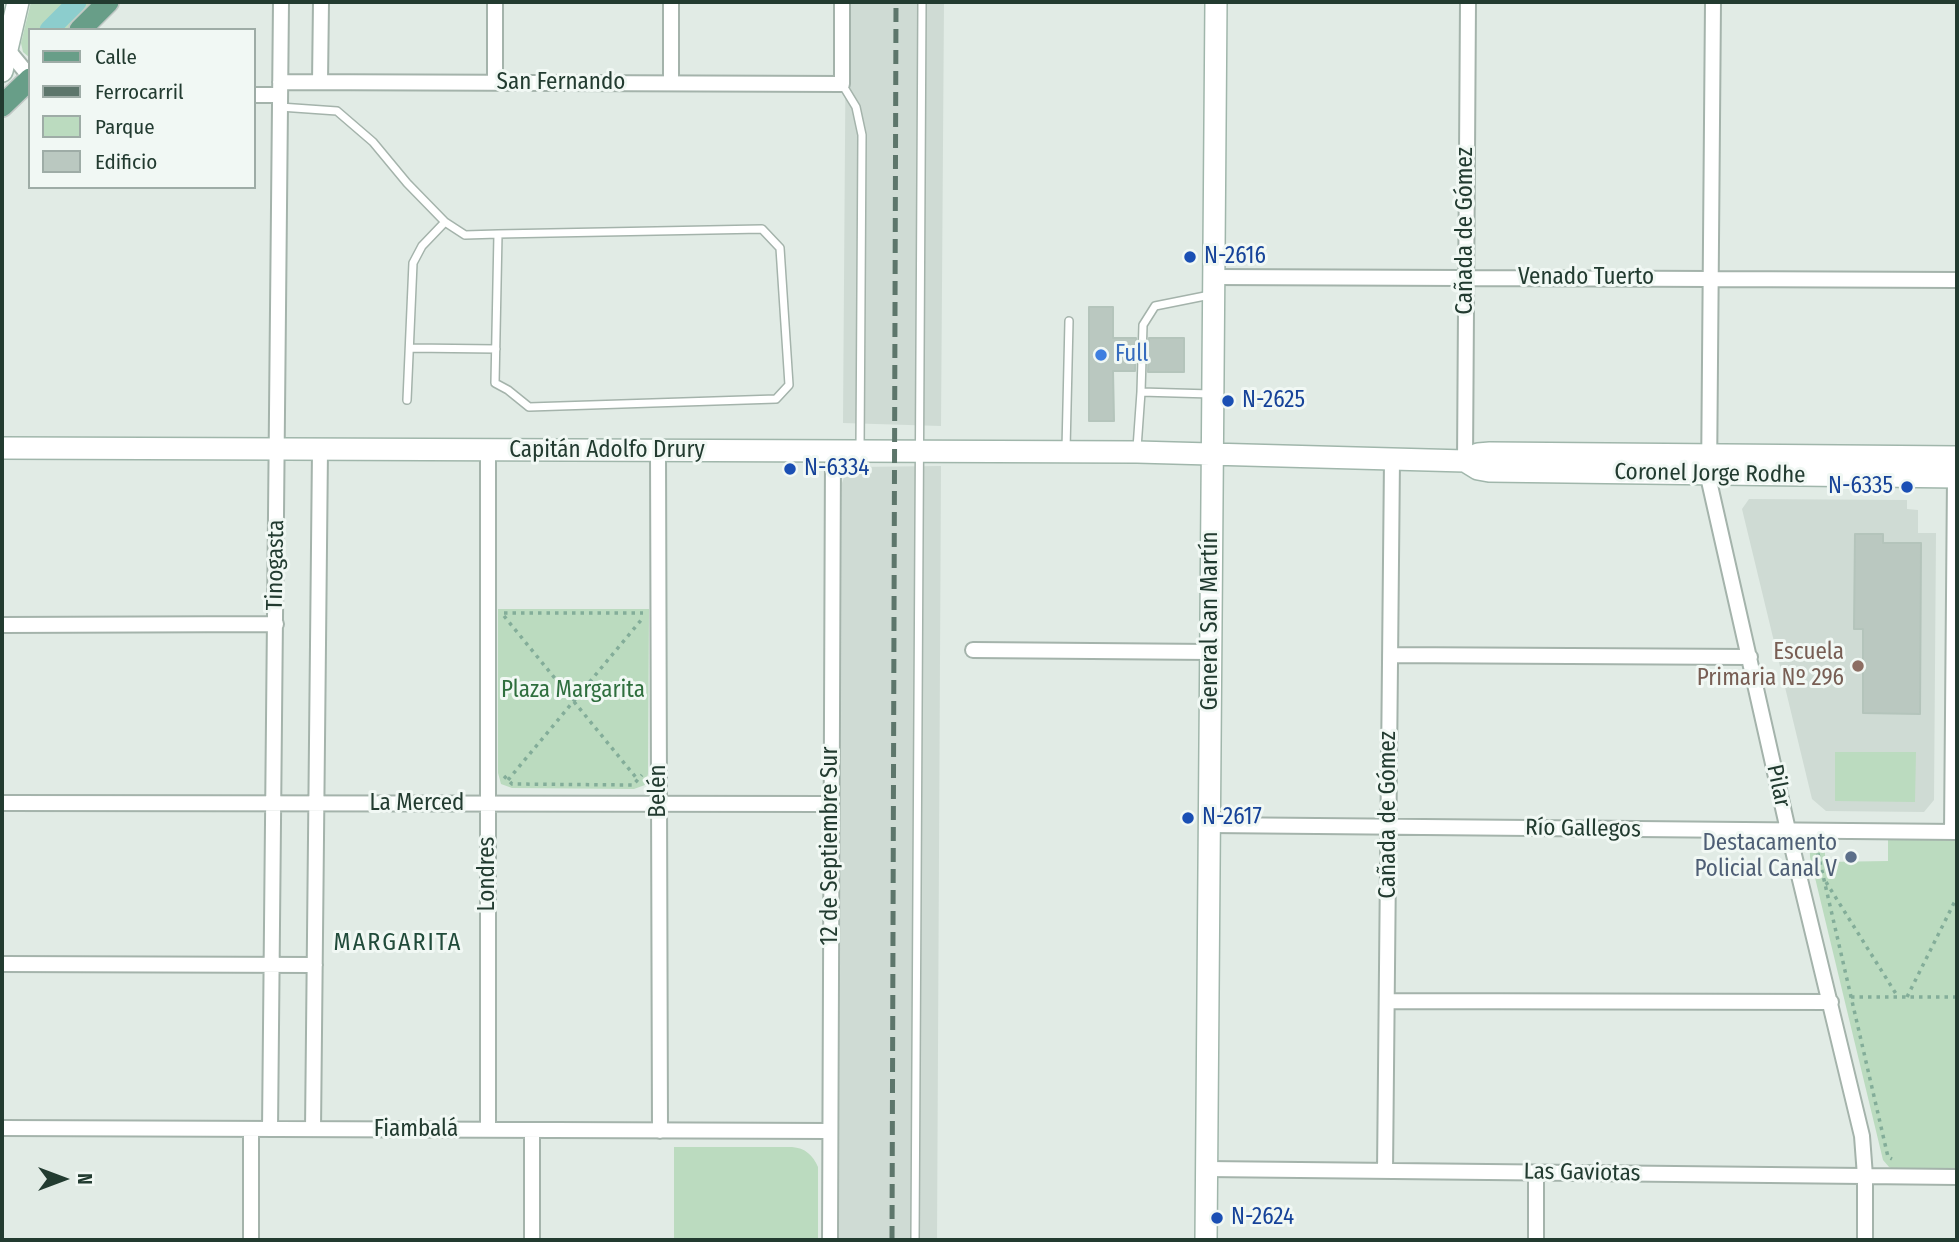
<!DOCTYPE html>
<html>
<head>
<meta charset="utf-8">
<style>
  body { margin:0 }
  #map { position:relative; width:1959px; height:1242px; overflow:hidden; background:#e1ebe5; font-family:"Fira Sans Condensed",sans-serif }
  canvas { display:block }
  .frame { position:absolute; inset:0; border:4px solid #223b30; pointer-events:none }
  .legend { position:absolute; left:28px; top:28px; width:228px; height:161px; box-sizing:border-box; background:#f1f8f4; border:2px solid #9eaca6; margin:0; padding:9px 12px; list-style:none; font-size:21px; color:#223b30 }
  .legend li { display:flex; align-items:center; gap:14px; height:35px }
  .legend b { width:35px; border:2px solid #9eaca6 }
  .north { position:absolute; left:28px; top:1144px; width:70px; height:70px; -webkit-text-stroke:5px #f1f8f4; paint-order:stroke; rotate:90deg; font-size:19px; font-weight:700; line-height:28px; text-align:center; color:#223b30 }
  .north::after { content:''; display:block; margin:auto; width:24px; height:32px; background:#223b30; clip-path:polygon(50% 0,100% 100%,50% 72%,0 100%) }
</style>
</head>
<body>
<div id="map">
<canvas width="1959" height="1242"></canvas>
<div class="frame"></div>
<ul class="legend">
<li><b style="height:9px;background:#689e88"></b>Calle</li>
<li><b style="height:9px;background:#5d766b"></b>Ferrocarril</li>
<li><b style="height:19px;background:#bbdbbf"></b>Parque</li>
<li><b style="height:19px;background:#bac8c0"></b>Edificio</li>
</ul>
<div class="north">N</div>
</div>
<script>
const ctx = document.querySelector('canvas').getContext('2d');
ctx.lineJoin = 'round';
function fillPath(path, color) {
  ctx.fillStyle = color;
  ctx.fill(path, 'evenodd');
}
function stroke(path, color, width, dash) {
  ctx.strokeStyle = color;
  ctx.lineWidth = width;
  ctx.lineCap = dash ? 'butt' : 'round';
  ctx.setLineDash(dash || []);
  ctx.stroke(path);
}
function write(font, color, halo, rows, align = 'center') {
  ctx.font = font + ' "Fira Sans Condensed",sans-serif';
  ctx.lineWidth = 6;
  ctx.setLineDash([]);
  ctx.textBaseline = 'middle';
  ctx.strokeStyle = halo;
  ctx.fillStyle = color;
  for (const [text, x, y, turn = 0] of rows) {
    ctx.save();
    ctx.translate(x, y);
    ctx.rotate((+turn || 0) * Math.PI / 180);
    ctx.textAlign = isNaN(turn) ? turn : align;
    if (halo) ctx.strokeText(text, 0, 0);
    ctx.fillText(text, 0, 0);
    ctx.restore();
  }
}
fillPath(new Path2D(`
  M846,2H944L941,426L843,423Z
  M941,466L937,1240H839L842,483L846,472L856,467Z
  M1749,499L1907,500V509L1918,510V533H1936L1934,800L1924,812L1826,811L1812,799L1742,509Z`), '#cfdbd4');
fillPath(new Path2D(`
  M31,2H97L69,30H30V58L23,52L21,43Z
  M498,609H649L648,774L645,785L634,789L512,788L501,784L498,773Z
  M1835,752H1916L1915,802L1835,801Z
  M1825,840V862L1888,861V840H1957V1170L1893,1169L1889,1167L1883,1160L1810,857C1809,845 1813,841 1825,840Z
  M674,1147H792C805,1148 813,1155 818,1167V1240H674Z`), '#bbdbbf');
stroke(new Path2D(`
  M49,30L77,2`), '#8ccdcd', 19);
const building = new Path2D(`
  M1089,307H1113V338H1136L1135,371H1113L1114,421H1089Z
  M1149,338H1184V372H1148Z
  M1855,534H1883V543H1921L1920,714L1863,713V629H1854Z`);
fillPath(building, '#bac8c0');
stroke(building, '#b4c4bb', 2);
const lane = new Path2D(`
  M842,84L856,107L862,135L860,449
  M280,107L337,111L373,142L407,183L445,222L465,235L498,234L762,229L780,248L789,385L776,399L529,407L508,390L495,383L498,234
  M410,348L496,349
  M1141,392L1211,394
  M407,400L413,263L422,246L445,222
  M1137,448L1141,392L1143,325L1155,306L1210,295
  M1066,449L1069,321
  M915,1240L922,2`);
const street = new Path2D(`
  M495,2V82
  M671,2V83
  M1713,2L1709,481L1788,830L1862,1136L1865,1176V1240
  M7,49L30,77
  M280,82L842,84V2
  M320,82L321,2
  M254,95H280
  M1214,277L1957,280
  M658,451L660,1131
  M1465,461L1468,2
  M2,625L276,624
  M973,650L1211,652
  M1390,655L1750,657
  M2,803L831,804
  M1210,825L1957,832
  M1952,832L1955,477L1957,470
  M2,964L315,965
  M1387,1001L1831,1002
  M2,1128L830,1131
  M270,1129L281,2
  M313,1129L320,450
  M488,1130V451
  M1206,1169L1957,1177
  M1385,1171L1392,459
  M251,1240V1129
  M532,1240V1130
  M830,1240L833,452
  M1536,1240V1173`);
const secondary = new Path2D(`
  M2,71L18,2
  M2,448L1137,452L1465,461L1478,454L1490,453L1957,457
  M1465,461L1478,469L1489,471L1957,477
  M1206,1240L1216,2`);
const primary = new Path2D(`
  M80,30L108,2
  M2,106L30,79`);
stroke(lane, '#a4b3ab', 10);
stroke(street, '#a4b3ab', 18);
stroke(secondary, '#a0b6ab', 24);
stroke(primary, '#c1c8c5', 24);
stroke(new Path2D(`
  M504,613H643
  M504,616L638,780
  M504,776L512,784L633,785L642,775
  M508,780L642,619
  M1816,845L1888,1157L1892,1159
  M1826,882L1898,997
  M1851,997H1957
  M1907,997L1957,897`), '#83ad99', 3.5, [3.5, 5]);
stroke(lane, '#fff', 7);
stroke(street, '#fff', 14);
stroke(secondary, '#fff', 21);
stroke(primary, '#689e88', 21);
stroke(new Path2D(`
  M892,1240L896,2`), '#5d766b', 5, [14, 7]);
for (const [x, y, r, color] of [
  [1190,257,7,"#1a4fb4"],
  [1101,355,7,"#3f7fe0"],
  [1228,401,7,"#1a4fb4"],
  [790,469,7,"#1a4fb4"],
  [1907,487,7,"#1a4fb4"],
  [1858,666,7,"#8d6e63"],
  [1188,818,7,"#1a4fb4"],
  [1851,857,7,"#5c6f8a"],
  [1217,1218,7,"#1a4fb4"]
]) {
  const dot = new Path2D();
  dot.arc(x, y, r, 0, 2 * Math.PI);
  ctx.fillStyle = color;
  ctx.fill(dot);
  stroke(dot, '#f1f8f4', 2.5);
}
write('23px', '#223b30', '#f1f8f4', [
  ["San Fernando",561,83],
  ["Cañada de Gómez",1466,231,-90],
  ["Venado Tuerto",1586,278],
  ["Capitán Adolfo Drury",607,451],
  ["Coronel Jorge Rodhe",1710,474,1],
  ["Tinogasta",276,565,-89],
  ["General San Martín",1211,621,-90],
  ["Pilar",1778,786,78],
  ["Belén",659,791,-90],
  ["La Merced",417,804],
  ["Cañada de Gómez",1389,815,-90],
  ["Río Gallegos",1583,829,1],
  ["12 de Septiembre Sur",831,846,-90],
  ["Londres",488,874,-90],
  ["Fiambalá",416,1130],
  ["Las Gaviotas",1582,1173,1]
]);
write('23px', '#164399', '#f1f8f4', [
  ["N-2616",1204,257],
  ["N-2625",1242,401],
  ["N-6334",804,469],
  ["N-6335",1893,487,"right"],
  ["N-2617",1202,818],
  ["N-2624",1231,1218]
], 'left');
write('23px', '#366cbe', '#f1f8f4', [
  ["Full",1115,355]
], 'left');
write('23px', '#785e54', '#f1f8f4', [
  ["Escuela",1844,653],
  ["Primaria Nº 296",1844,679]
], 'right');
write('23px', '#2f6f3e', '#f1f8f4', [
  ["Plaza Margarita",573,691]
]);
write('23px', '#4e5e75', '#f1f8f4', [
  ["Destacamento",1837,844],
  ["Policial Canal V",1837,870]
], 'right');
ctx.letterSpacing = '2px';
write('24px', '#204b3a', '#f1f8f4', [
  ["MARGARITA",398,943]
]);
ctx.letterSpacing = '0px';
</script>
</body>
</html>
